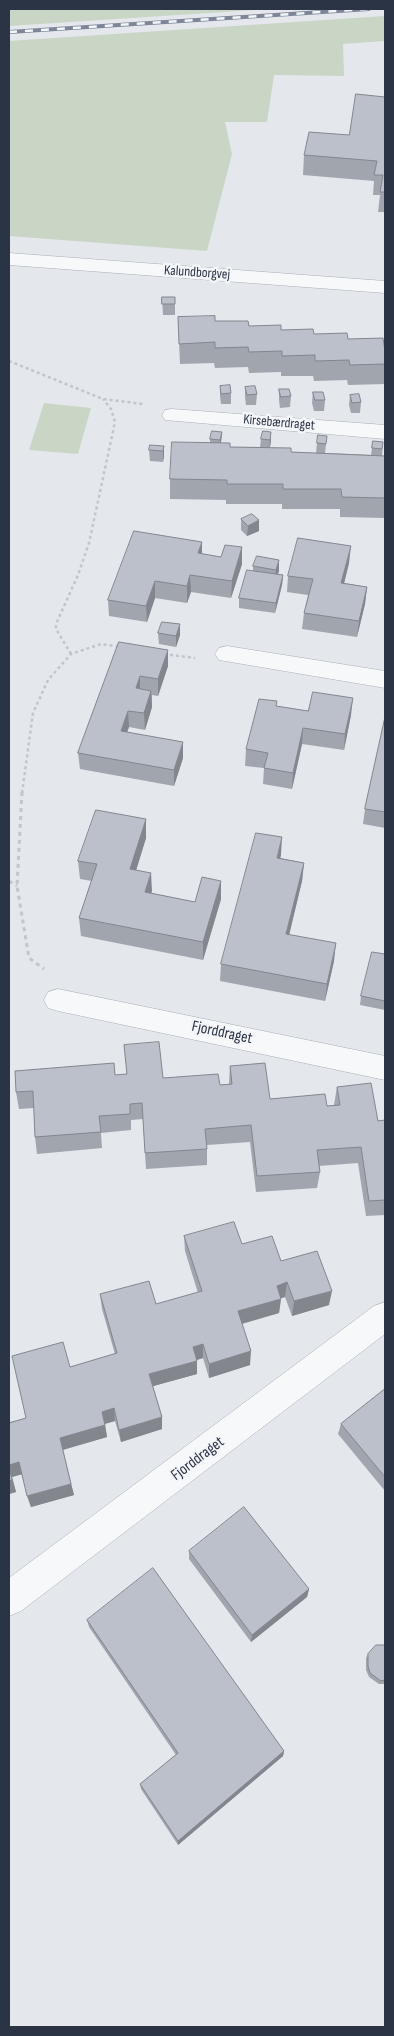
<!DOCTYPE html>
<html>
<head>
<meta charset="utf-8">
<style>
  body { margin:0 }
  #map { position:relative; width:394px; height:2036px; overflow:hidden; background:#e4e7ec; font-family:"Sofia Sans Condensed",sans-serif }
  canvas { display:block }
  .frame { position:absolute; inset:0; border:10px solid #2b3445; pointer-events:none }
</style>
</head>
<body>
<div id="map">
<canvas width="394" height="2036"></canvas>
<div class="frame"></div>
</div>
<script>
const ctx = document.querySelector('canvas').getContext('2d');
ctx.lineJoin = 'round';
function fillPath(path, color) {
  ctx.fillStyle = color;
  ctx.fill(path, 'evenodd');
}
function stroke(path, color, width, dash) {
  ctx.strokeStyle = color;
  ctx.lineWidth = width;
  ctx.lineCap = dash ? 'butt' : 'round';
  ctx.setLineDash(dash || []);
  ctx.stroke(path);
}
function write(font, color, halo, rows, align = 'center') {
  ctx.font = font + ' "Sofia Sans Condensed",sans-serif';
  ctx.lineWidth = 5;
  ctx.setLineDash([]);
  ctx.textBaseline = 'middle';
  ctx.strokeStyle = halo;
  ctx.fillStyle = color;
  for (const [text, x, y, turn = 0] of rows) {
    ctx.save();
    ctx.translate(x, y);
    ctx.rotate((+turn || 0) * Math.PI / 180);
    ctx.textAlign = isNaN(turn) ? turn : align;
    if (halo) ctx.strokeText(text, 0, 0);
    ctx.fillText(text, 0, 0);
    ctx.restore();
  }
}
fillPath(new Path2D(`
  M9,9H270L9,26Z
  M385,16V41L343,44L344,76L274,75L267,122H225L232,154L207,251L9,236V41Z
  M44,403L91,408L78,454L29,450Z`), '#c9d6c5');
const minor = new Path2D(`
  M172,409L385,425V439L165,420L162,415L165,410Z
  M227,646L385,671V688L219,660L215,654L219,648Z
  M58,989L385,1056V1080L58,1011L48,1008L44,1000L48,992Z
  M385,1302V1334L21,1611L9,1616V1578L374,1306Z`);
const tertiary = new Path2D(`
  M9,253L385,281V293L9,265Z`);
stroke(minor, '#a9aeb7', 1);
stroke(tertiary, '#a9aeb7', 1);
stroke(new Path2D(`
  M9,361L103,399L143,404
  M71,654L56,629V624L78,575L89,543L115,422L111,409L103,399
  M164,654L195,658
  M22,793L33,713L48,680L71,654L101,644L121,647`), '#c2c5cb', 2.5, [3, 3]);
stroke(new Path2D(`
  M22,792L17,886L29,958L44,969
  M9,881L17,886`), '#c2c5cb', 3, [4, 4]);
fillPath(minor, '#f7f8fa');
fillPath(tertiary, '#f7f8fa');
const rail = new Path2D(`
  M9,32L369,9`);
stroke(rail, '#7d8696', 4);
stroke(rail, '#f4f6f9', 2.5, [8]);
fillPath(new Path2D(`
  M385,97V212H378L380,195H373L374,181L303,175L304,155L349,135Z
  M162,297H175V315H163Z
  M178,317L249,326L348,339L385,351V384L348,385L347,380L314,381L313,376H281V372L249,373L248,367L215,368L214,363L180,364Z
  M220,386L231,393V404H221L220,396Z
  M245,387L257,394L256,405H246L245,397Z
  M279,389L291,396L290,407L280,408L279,400Z
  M313,392L325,400L324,411H314L312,403Z
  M350,395L361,402L360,413H351L349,405Z
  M222,432L221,443L230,447H260L261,439L271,432L270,448L291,452L316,453L317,443L327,436L325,453L371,455L373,441L383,442L382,456H385V518L340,517V509H282V504H226V500L170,499V479L210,443V439Z
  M164,446L163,462L150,461L149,450Z
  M241,519L259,531L247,536L241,530Z
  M202,554L242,564L231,598L191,592L187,603L155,598L147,622L109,616L108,600Z
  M279,560V571L278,574L283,575L282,585L275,613L239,608V598L253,571V566Z
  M349,563L344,583L367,587L365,604L357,637L302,629L304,613L308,595L287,592L288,576Z
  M180,624V635L176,647L159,644L158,633Z
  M119,642L168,666L158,696L152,695V707L145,730L129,727L127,732L183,758L174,786L80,769L78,753Z
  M277,706L308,711L351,715L344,750L302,744L292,789L263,784L264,768L245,766L246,749Z
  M385,717V828L363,824L365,809Z
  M146,838L136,870L152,891L151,893L195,902L221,899L203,960L81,936L79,918L92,881L80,879L78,861Z
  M281,855L280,858L304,863L302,881L289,935L334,961L325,1001L220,981L221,964Z
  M385,954V1010L360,1005L361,996Z
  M124,1045L163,1078L220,1085L229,1084L230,1066L270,1099L327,1106L334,1105L337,1087L378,1121L385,1120V1215L366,1216L358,1163L319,1166L320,1172L317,1188L256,1192L250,1142L207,1145V1165L146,1169L143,1119L131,1120V1130L101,1133L102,1148L37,1154L35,1137L34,1108L19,1109L16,1092L127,1074Z
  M184,1236L242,1244L281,1261L329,1305L292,1316L285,1297L281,1298L279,1313L242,1324L250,1365L209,1378L203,1358L197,1360V1374L153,1386L162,1417V1429L121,1442L115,1421L105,1424L107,1437L63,1450L74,1495L31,1507L22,1474L12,1477L16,1492L9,1494V1418L10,1422L26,1418L70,1367L115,1354L102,1309L100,1294L156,1304L198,1293L185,1251Z
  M385,1389V1491L338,1434L341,1424Z
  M189,1551L309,1589L307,1597L251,1642L189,1559Z
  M87,1620L284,1751L283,1756L178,1845L141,1789L140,1784L176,1755L89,1627Z
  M385,1645V1684H379L369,1677L366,1670V1658L368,1654Z`), '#a1a5ae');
fillPath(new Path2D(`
  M222,432L221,442L219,450L220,440Z
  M271,432V442L269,451L270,440Z
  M164,446V457L163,462V451Z
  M259,520V531L247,536L248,526Z
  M202,542V558L198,553Z
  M351,546L349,563L340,600L341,583Z
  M242,547V564L231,598L232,581Z
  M279,560V571L275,580L276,570Z
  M190,575L191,592L187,603V586Z
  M283,575L282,585L275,613L276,603Z
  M155,581V598L147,622L146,606Z
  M367,587L365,604L357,637L359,621Z
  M180,624V635L176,647V636Z
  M168,650V666L158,696V679Z
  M140,676V693L136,688Z
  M151,691L152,707L145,730L144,713Z
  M353,698L351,715L344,750L345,734Z
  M128,711L129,727L122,747L121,731Z
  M303,728L302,744L292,789L293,773Z
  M183,742V758L174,786V770Z
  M146,819V838L131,887L130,869Z
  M282,837L281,855L276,876L277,858Z
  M304,863L302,881L285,952L286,934Z
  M151,873L152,891L146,910L145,892Z
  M221,881V899L203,960V942Z
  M336,943L334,961L325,1001L327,984Z
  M287,1282L285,1297L275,1300L277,1286Z
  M332,1291L329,1305L292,1316L294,1301Z
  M281,1299L279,1313L237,1325L238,1311Z
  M203,1344V1358L193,1361V1347Z
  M251,1351L250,1365L209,1378V1364Z
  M197,1361V1374L150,1387L149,1374Z
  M114,1408L115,1421L104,1424L102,1412Z
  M162,1417V1429L121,1442L119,1430Z
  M105,1425L107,1437L62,1450L60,1438Z
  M19,1462L23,1474L12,1477L16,1492L9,1494V1465Z
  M71,1484L74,1495L31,1507L27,1496Z
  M309,1589L307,1597L251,1642L252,1635Z
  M284,1751L283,1756L178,1845V1841Z`), '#83868d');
const building = new Path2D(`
  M356,94L385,97V192H380L383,175H374L377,161L304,155L309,132L349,135Z
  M162,297H175V304H162Z
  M215,316V321H248L249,326L281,325V330L313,329L314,334L347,333L348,339L383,338L385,351V364L350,365L349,360L315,361V355L282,356V351L249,352L248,347L215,348V342L179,344L178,317Z
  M230,385L231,393L221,394L220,386Z
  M255,386L257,394L247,395L245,387Z
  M279,389H289L291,396L281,397Z
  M313,392H323L325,400H315Z
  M359,394L361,402L352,403L350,395Z
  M212,431L222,432L220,440L210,439Z
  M263,431L271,432L270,440L261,439Z
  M318,435L327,436L326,444L317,443Z
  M373,441L383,442L382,449L372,448Z
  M172,442L230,443V447L291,448V452L385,456V498L342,497L341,489H283V484H227V480L170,479Z
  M150,445L164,446L163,451L149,450Z
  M252,514L259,520L248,526L241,519Z
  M134,531L202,542L198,553L221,557L225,545L242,547L232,581L190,575L187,586L155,581L146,606L108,600Z
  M298,538L351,546L341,583L367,587L359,621L304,613L313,579L288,576Z
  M257,556L279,560L276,570L253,566Z
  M247,570L283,575L276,603L239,598Z
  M162,622L180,624L176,636L158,633Z
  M119,642L168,650L158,679L140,676L136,688L151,691L144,713L128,711L121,731L183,742L174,770L78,753Z
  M313,692L353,698L345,734L303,728L293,773L264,768L268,753L246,749L259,699L277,701L276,706L308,711Z
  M385,717V812L365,809Z
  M96,810L146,819L130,869L151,873L145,892L195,902L202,877L221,881L203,942L79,918L97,864L78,861Z
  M256,833L282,837L277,858L304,863L286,934L336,943L327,984L221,964Z
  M372,952L385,954V1001L361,996Z
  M159,1042L163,1078L218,1074L220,1085L232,1084L230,1066L265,1063L270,1099L325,1094L327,1106L340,1105L337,1087L371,1083L378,1121L385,1120V1200L369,1201L361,1147L317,1150L320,1172L257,1176L251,1125L205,1129L207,1149L145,1153L142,1103L130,1104V1114L99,1116L101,1132L35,1137L33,1091L16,1092L15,1071L114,1063L115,1075L127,1074L124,1045Z
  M234,1222L242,1244L272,1236L281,1261L317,1251L332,1291L294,1301L287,1282L277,1286L281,1299L238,1311L251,1351L209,1364L203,1344L193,1347L197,1361L149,1374L162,1417L119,1430L114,1408L102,1412L105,1425L60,1438L71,1484L27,1496L19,1462L9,1465V1420V1423L26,1418L12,1356L63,1342L70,1367L117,1353L100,1294L149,1281L156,1304L202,1291L184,1236Z
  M385,1389V1477L341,1424Z
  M9,1467L12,1480L9,1481Z
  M244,1507L309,1589L252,1635L189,1551Z
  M153,1568L284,1751L178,1841L140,1784L178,1753L87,1620Z
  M376,1645H385V1680L381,1681L370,1673L368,1666V1654Z`);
fillPath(building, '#bbc0ca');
stroke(building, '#83868d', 1);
write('14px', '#2b3445', '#f4f6f9', [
  ["Kalundborgvej",197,273,4],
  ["Kirsebærdraget",279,423,5]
]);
write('16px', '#2b3445', '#f4f6f9', [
  ["Fjorddraget",222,1033,12],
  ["Fjorddraget",198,1459,-37]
]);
</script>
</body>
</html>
